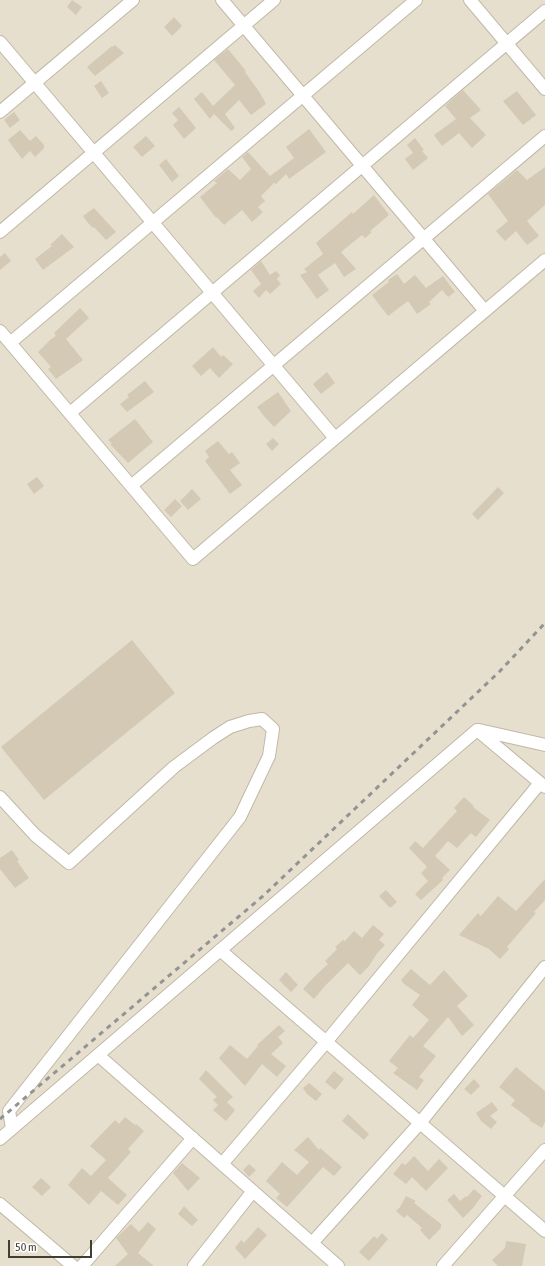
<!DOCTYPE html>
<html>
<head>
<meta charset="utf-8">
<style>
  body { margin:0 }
  #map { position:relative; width:545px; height:1266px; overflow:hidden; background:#f3ede1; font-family:"Asap Condensed",sans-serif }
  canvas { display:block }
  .scale { position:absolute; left:8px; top:1240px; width:84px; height:18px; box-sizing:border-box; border:2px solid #443d31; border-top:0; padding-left:5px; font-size:12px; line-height:14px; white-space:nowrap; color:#443d31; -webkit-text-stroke:3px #fff; paint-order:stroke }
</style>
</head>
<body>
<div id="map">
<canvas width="545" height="1266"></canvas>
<div class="scale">50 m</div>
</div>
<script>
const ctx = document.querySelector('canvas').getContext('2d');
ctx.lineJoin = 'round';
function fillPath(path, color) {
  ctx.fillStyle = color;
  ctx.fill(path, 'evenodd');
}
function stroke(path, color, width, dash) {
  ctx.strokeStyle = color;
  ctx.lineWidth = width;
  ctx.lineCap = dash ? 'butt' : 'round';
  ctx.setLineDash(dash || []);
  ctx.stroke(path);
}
fillPath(new Path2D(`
  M0,0H545V1266H0Z`), '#e7dfce');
fillPath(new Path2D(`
  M72,0L82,7L76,15L67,7Z
  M174,17L182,26L172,36L164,27Z
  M115,45L124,53L95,76L87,67L112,46V47Z
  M228,49L246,71L245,72L260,93L266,104L251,115L239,100L225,114L235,128L231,131L214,114L210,119L194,99L202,92L213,106L235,85L214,60Z
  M101,81L109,93L102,98L94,86Z
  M463,90L481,110L470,118L486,135L472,148L459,133L442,146L434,135L456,119L445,106Z
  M517,91L536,115L523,125L503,101Z
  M179,107L196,128L184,139L173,125L178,120L172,113Z
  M14,112L20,120L10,128L4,120Z
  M309,129L326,152L289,179L286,174L276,184L274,183L261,196L265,201L258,207L263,212L252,222L242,210L224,225L217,217L216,218L200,197L217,183L214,181L228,169L240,180L251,169L242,157L248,152L270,176L294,158L286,147Z
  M20,130L30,141L36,136L44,145V148L35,157L30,151L22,159L8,140Z
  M146,136L155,146L142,157L133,147Z
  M415,138L424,150L422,151L428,158L413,170L405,159L413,153L407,145Z
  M166,159L179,176L172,182L159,165Z
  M545,167V205L527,221L539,236L527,245L516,231L505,241L496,231L508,221L488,194L517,170L527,180Z
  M374,195L389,215L370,231L372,232L365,238L362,235L341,252L356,269L344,277L335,263L318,275L329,290L317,299L300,275L307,272L304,269L323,254L316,243L352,212L353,214Z
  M94,208L116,232L106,240L94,227L93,228L88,223L83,216Z
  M62,234L74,247L43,270L35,259L52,246L50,245Z
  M5,253L11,261L0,270V257Z
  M261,261L270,275L276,271L280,275L277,279L281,284L270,294L266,290L259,298L253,291L261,284L251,270Z
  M397,274L404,284L415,275L426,288L443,276L455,292L448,297L442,290L429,302L431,304L417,314L408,301L388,316L372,295L389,282L388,280Z
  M80,308L89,318L66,339L83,360L56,379L48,369L51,367L38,352L50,340L56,336L54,333Z
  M213,347L221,357L223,355L233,364L219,378L210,368L201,376L192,366Z
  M327,372L335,383L321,394L313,384Z
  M145,381L154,392L127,412L120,404L129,397L127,395Z
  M278,392L291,411L274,427L264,416L257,407Z
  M135,419L153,442L128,463L110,444L112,443L108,440Z
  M273,438L279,444L272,451L266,444Z
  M218,441L229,454L232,452L240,463L230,470L242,485L230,494L205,461L209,457L205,451Z
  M37,477L44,486L34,494L27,484Z
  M498,487L504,493L478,520L472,514Z
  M192,489L201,499L188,510L180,501Z
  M175,499L182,506L171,517L164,510Z
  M132,640L175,693L44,800L1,747Z
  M464,797L474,806L473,807L490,820L476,837L471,833L457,848L448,841L435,856L450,870L442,878L443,880L421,900L415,894L428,881L421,873L427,867L409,848L415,841L423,848L457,811L454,808Z
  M12,850L19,860L17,861L29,878L15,888L0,869V858Z
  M545,879V900L534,912L536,913L507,947L509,949L500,959L489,949L459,935L478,913L481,916L498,896L516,911Z
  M386,890L397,902L390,908L379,896Z
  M373,925L384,934L379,940L385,945L378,952L369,966L360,975L348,963L324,987L314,999L303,989L313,978L328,964L325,961L337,949L335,947L343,940L345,941L354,931L362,938Z
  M411,969L430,985L444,970L468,996L457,1006L474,1025L462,1036L448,1017L423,1046L436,1056L419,1077L424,1080L417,1090L393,1073L398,1068L389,1061L410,1035L413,1038L429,1020L412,1005L420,995L404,984L401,980Z
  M286,972L298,985L291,992L279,980Z
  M279,1025L285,1031L278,1037L283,1043L271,1054L286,1066L277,1077L262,1064L245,1086L219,1058L230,1045L247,1059L258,1046L257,1045Z
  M516,1067L545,1091V1122L542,1128L529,1120L530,1119L511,1105L515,1100L499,1087Z
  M206,1070L233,1097L227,1102L235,1110L226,1121L213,1110L218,1105L213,1100L217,1097L199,1079Z
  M334,1071L344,1079L335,1090L325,1082Z
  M474,1079L480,1086L471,1095L464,1089Z
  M309,1083L322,1094L316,1101L307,1094L303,1088Z
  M492,1102L498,1110L490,1116L497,1122L491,1129L481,1121L476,1113Z
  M348,1114L369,1134L364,1140L342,1121Z
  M125,1117L135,1125L136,1124L144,1131L128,1149L131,1152L108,1178L127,1195L118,1205L101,1191L89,1205L68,1185L82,1168L91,1176L106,1160L90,1146L115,1120L119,1124Z
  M308,1137L319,1150L320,1148L342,1167L334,1176L323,1167L287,1207L276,1198L280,1194L266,1181L282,1162L297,1175L309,1162L294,1150Z
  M414,1156L428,1171L439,1159L448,1168L426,1191L412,1177L406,1184L393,1174L402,1163L405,1165Z
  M182,1163L200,1178L188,1191L173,1173Z
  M249,1164L256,1170L249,1177L243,1170Z
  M41,1178L51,1187L42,1196L32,1187Z
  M474,1189L482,1196L475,1205V1206L463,1218L447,1200L454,1194L460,1201L466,1196L467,1197Z
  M406,1196L416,1201L414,1203L441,1224V1228L429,1240L420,1230L422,1228L407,1215L404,1218L396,1211L400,1207Z
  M184,1206L198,1220L192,1226L178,1214Z
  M148,1222L156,1229L138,1253L154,1266H115L128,1254L116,1238L131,1224L139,1232Z
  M258,1227L267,1235L245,1259L235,1248L241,1240L244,1243Z
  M382,1233L388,1239L369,1261L359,1252L374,1236L377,1239Z
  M506,1241L526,1244L522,1266H498L492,1260L505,1248Z`), '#d4c9b5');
const minor = new Path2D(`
  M222,0L485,311
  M470,0L545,89
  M0,42L335,438
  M0,112L133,0
  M0,232L274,0
  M0,331L193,559L545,260
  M10,343L416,0
  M70,413L545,11
  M131,486L545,136
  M477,730L545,787
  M479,730L545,745
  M0,797L35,835L69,863L174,767L213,738L230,727L249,721L262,719L273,729L269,756L240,817L9,1111L12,1128
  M220,950L545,1231
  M98,1055L338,1266
  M0,1139L477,730
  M222,1164L326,1042L540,783
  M0,1204L73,1266
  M312,1243L420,1123L545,967
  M82,1266L193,1138
  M194,1266L253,1191
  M443,1266L545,1150`);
stroke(minor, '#c1b8a6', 14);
stroke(minor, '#fff', 12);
stroke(new Path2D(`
  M0,1119L263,896L500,671L545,623`), '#939393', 3, [5, 5]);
</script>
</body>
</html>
